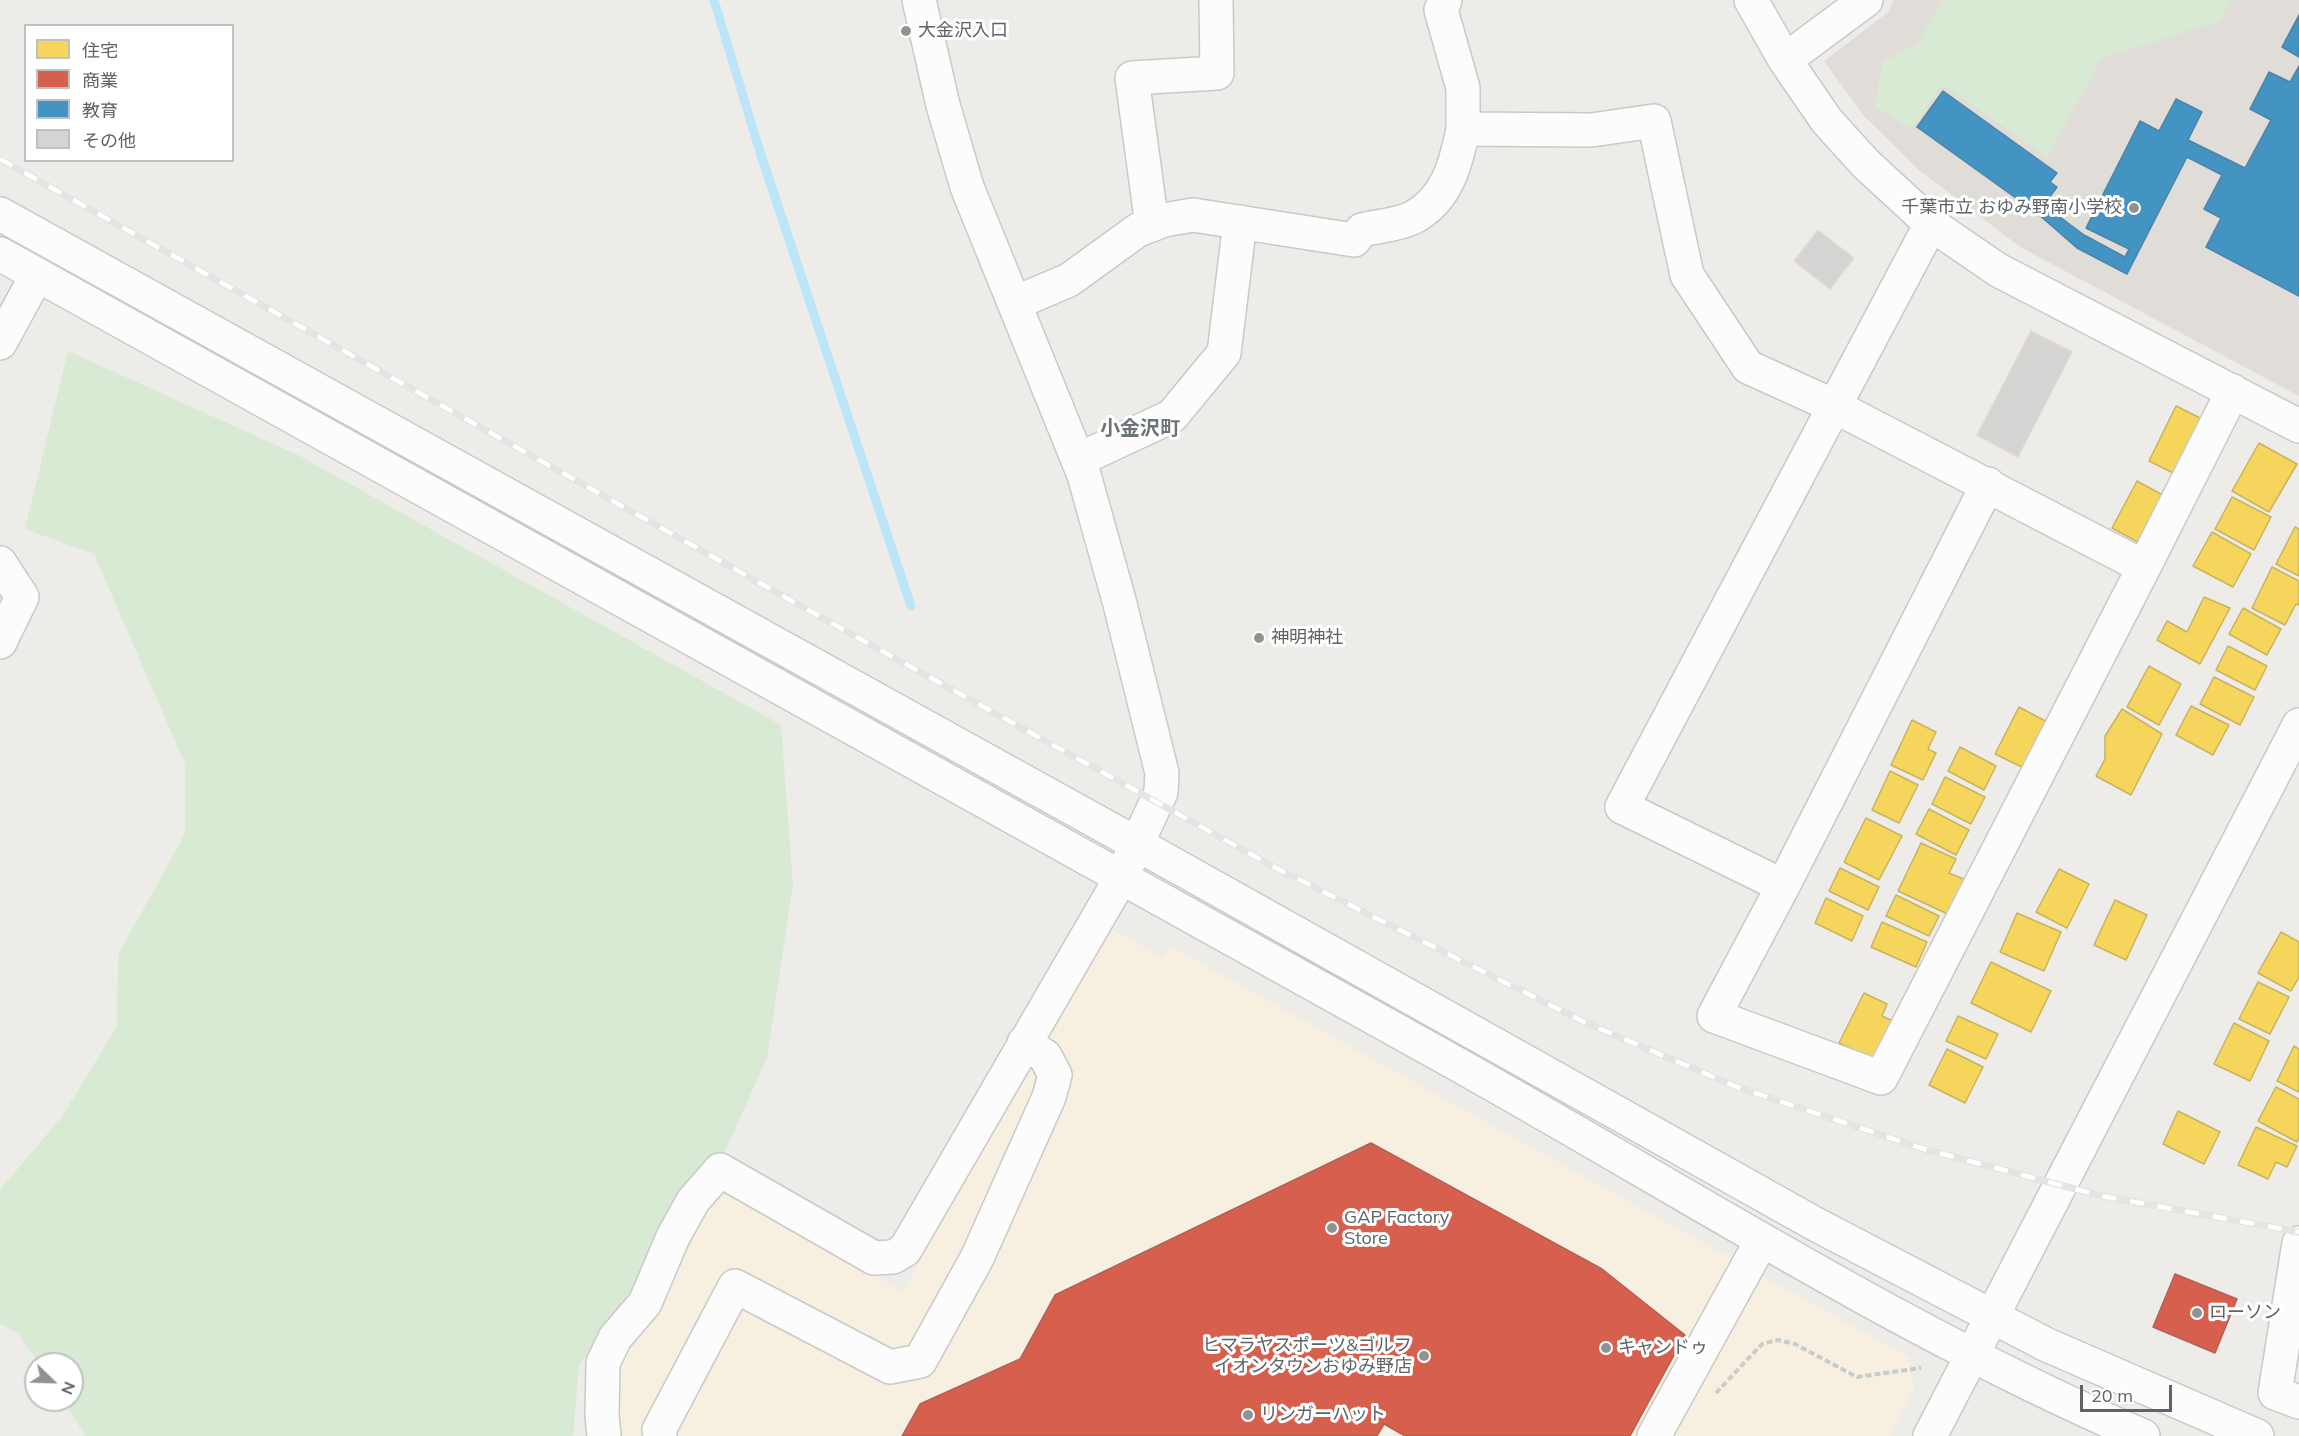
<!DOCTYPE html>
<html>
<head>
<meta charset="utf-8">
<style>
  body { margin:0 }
  #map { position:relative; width:2299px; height:1436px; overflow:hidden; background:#eeece8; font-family:Mulish,"Noto Sans JP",sans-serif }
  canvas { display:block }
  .legend { position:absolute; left:24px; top:24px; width:210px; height:138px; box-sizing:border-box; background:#fff; border:2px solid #bec1c2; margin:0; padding:8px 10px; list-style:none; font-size:18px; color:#5d6367 }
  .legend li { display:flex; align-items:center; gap:12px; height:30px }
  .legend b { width:30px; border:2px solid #bec1c2 }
  .north { position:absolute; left:24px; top:1352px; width:60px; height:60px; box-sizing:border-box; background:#fff; border:2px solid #bec1c2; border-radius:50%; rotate:113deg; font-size:16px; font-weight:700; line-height:24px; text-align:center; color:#5d6367 }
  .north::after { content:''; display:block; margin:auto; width:21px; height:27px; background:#909394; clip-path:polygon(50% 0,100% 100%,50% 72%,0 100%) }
  .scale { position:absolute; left:2080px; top:1385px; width:92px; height:27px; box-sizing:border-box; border:3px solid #5d6367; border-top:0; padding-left:8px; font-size:18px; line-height:21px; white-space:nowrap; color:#5d6367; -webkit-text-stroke:4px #fff; paint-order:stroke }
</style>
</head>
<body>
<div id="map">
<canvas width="2299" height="1436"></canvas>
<ul class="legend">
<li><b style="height:16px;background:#f6d55c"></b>住宅</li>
<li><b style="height:16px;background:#d6604d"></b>商業</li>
<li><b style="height:16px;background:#4393c3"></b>教育</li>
<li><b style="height:16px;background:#d6d4d2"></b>その他</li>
</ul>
<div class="north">N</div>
<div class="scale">20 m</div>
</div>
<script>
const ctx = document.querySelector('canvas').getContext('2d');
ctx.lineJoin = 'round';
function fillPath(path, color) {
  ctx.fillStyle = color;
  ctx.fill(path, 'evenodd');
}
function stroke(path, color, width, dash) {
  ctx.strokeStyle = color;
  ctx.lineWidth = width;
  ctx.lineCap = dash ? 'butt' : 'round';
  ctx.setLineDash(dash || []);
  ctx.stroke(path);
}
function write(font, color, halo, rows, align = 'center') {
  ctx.font = font + ' Mulish,"Noto Sans JP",sans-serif';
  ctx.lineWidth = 6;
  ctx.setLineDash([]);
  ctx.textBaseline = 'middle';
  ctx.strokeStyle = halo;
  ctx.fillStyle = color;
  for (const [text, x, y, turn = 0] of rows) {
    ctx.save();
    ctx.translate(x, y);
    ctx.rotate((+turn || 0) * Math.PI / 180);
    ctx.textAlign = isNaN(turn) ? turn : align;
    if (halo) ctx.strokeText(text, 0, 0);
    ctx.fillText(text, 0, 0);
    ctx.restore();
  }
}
fillPath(new Path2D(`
  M1106,926L1162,957L1170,946L1908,1357L1914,1390L1890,1436H620L617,1385L625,1350L650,1323L710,1201L729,1194L903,1292Z`), '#f7f0e1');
fillPath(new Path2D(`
  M1894,0H2299V396L2020,247L1919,170L1864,116L1824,61L1888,12Z`), '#e0dcd7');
fillPath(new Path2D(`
  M1942,0H2231L2220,21L2102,58L2047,157L1943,85L1911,129L1875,107L1882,62L1919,43Z
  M68,351L298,455L781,725L793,884L767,1058L722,1158L579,1366L573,1436H85L63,1400H72V1364H39L19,1335L0,1323V1190L63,1115L117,1026L118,955L185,834V764L94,554L25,529Z`), '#d8ead3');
const homes = new Path2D(`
  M2176,406L2206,421L2179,476L2149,461Z
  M2259,443L2297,464L2269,512L2232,491Z
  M2137,481L2170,499L2145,546L2112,528Z
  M2232,497L2271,517L2254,550L2215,529Z
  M2295,527L2299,529V576L2276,564Z
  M2212,532L2251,554L2233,587L2193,566Z
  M2272,567L2299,581V605L2296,604L2285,625L2252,608Z
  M2204,597L2230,608L2200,664L2157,640L2167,621L2187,632Z
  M2243,608L2281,629L2267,655L2229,634Z
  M2228,646L2267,666L2255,690L2216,670Z
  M2149,666L2181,684L2159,725L2127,707Z
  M2214,677L2254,697L2240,725L2200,704Z
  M2191,706L2229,725L2213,755L2176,735Z
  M2019,707L2049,723L2026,769L1995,754Z
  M2122,709L2162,734L2131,795L2096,776L2105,759V736Z
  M1912,720L1936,732L1928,749L1936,753L1923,780L1891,765Z
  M1960,747L1996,766L1984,790L1948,771Z
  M1890,771L1918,785L1899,823L1872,810Z
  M1945,777L1985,797L1971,824L1932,804Z
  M1929,809L1969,830L1956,855L1916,834Z
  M1866,818L1902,836L1879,880L1844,862Z
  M1921,843L1956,859L1949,873L1966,880L1950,915L1898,891Z
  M1840,868L1879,887L1868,910L1829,891Z
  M2059,869L2089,884L2067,928L2036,912Z
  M1896,895L1939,916L1929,936L1886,916Z
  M1826,898L1863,916L1852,941L1815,923Z
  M2115,900L2147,915L2126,960L2094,945Z
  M2017,913L2061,932L2044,971L2000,952Z
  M1882,922L1927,942L1916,967L1871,947Z
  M2281,932L2299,942V977L2291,991L2258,973Z
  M1991,962L2051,991L2031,1032L1971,1003Z
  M2258,982L2289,997L2270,1034L2239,1019Z
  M1864,993L1887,1004L1882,1016L1895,1022L1876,1061L1839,1043Z
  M1958,1016L1998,1034L1986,1059L1946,1041Z
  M2234,1023L2269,1041L2250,1081L2214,1064Z
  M2294,1046L2299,1049V1092L2277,1081Z
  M1947,1049L1983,1067L1965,1103L1929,1085Z
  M2276,1087L2299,1099V1138L2297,1142L2258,1121Z
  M2178,1111L2220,1132L2204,1164L2163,1144Z
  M2256,1127L2297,1146L2287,1167L2276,1162L2268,1179L2238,1165Z`);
fillPath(homes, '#f6d55c');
stroke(homes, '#c8b35f', 1.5);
const shops = new Path2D(`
  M1371,1143L1602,1269L1685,1335L1630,1436H1405L1384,1424L1377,1436H902L920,1404L1020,1359L1055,1295Z
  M2175,1274L2237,1299L2215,1353L2153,1327Z`);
fillPath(shops, '#d6604d');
stroke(shops, '#b26155', 1.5);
const schools = new Path2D(`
  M2299,15V57L2282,47Z
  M2299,66V296L2206,247L2221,218L2204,209L2222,175L2187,157L2127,274L2077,248L2038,214L1917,127L1943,91L2057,173L2050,182L2057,187L2044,205L2084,235L2125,257L2129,249L2086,228L2140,121L2159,131L2176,99L2202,112L2188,140L2245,168L2271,120L2250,109L2269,72L2290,82Z`);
fillPath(schools, '#4393c3');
stroke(schools, '#4b85a7', 1.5);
stroke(new Path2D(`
  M714,0L760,152L911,606`), '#bce6f8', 9);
const building = new Path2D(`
  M1818,230L1854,258L1830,289L1794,261Z
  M2031,331L2072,352L2018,457L1977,435Z`);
fillPath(building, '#d6d4d2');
stroke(building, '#dedbd7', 1.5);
const minor = new Path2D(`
  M1445,0L1441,10L1463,88V129L1592,130L1654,121L1687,275L1748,367L1834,406L2144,567L2233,391
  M1751,0L1785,60L1827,121L1865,163L1931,224L1998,270L2299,426
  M1785,60L1866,0
  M0,214L1137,844L1817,1225L2047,1345L2257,1436
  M1152,225L1132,78L1217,73L1216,0
  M0,254C477,518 953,785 1430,1049C1667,1180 1894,1329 2143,1436
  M1015,303L1069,280L1138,230L1164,220L1193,215L1354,240L1362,230C1377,226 1398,225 1412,218C1447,200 1456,164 1463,129
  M0,343L37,275
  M1078,460L1172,416L1224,353L1240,222
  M1988,484L1783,886L1714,1016L1881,1078L2144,567
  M0,563L22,597L0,642
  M1783,886L1622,807L1931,224
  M2299,1243L2275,1393L2299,1402
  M604,1436L602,1415L603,1363L615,1338L645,1303L673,1237L693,1201L720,1170L874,1258L893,1257L905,1250L1121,878L1161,792L1162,773L1120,604L1084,475L967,187L943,105L919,0
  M660,1436L659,1430L735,1286L890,1367L920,1361L977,1258L1049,1097L1055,1075L1045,1056L1024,1043
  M1654,1436L1762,1240
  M1930,1436L2299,725`);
stroke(minor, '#c9c9c9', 36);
stroke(new Path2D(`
  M1716,1393L1762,1344L1778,1340L1795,1344L1857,1377L1921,1368`), '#c7cdc9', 4, [6, 3]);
stroke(minor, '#fcfcfc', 33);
const rail = new Path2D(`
  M0,159L853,635L1278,869L1584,1022L1737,1087L1924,1149L2102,1196L2299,1232`);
stroke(rail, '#e3e4e3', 7);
stroke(rail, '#fff', 4.5, [14]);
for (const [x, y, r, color] of [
  [906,31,6,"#909394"],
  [2134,208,6,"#909394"],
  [1259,638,6,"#909394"],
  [1332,1228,6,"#909394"],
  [2197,1313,6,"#909394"],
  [1606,1348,6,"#909394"],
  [1424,1356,6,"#909394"],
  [1248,1415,6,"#909394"]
]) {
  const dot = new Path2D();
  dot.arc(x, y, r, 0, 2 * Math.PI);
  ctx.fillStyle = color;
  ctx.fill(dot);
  stroke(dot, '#fff', 2);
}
write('18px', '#5d6367', '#fff', [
  ["大金沢入口",918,31],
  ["千葉市立 おゆみ野南小学校",2122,208,"right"],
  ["神明神社",1271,638],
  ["GAP Factory",1344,1218],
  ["Store",1344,1239],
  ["ローソン",2209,1313],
  ["ヒマラヤスポーツ&ゴルフ",1412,1346,"right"],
  ["イオンタウンおゆみ野店",1412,1367,"right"],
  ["キャンドゥ",1618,1348],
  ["リンガーハット",1260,1415]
], 'left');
write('bold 20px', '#6e7579', '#fff', [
  ["小金沢町",1140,429]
]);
</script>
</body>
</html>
